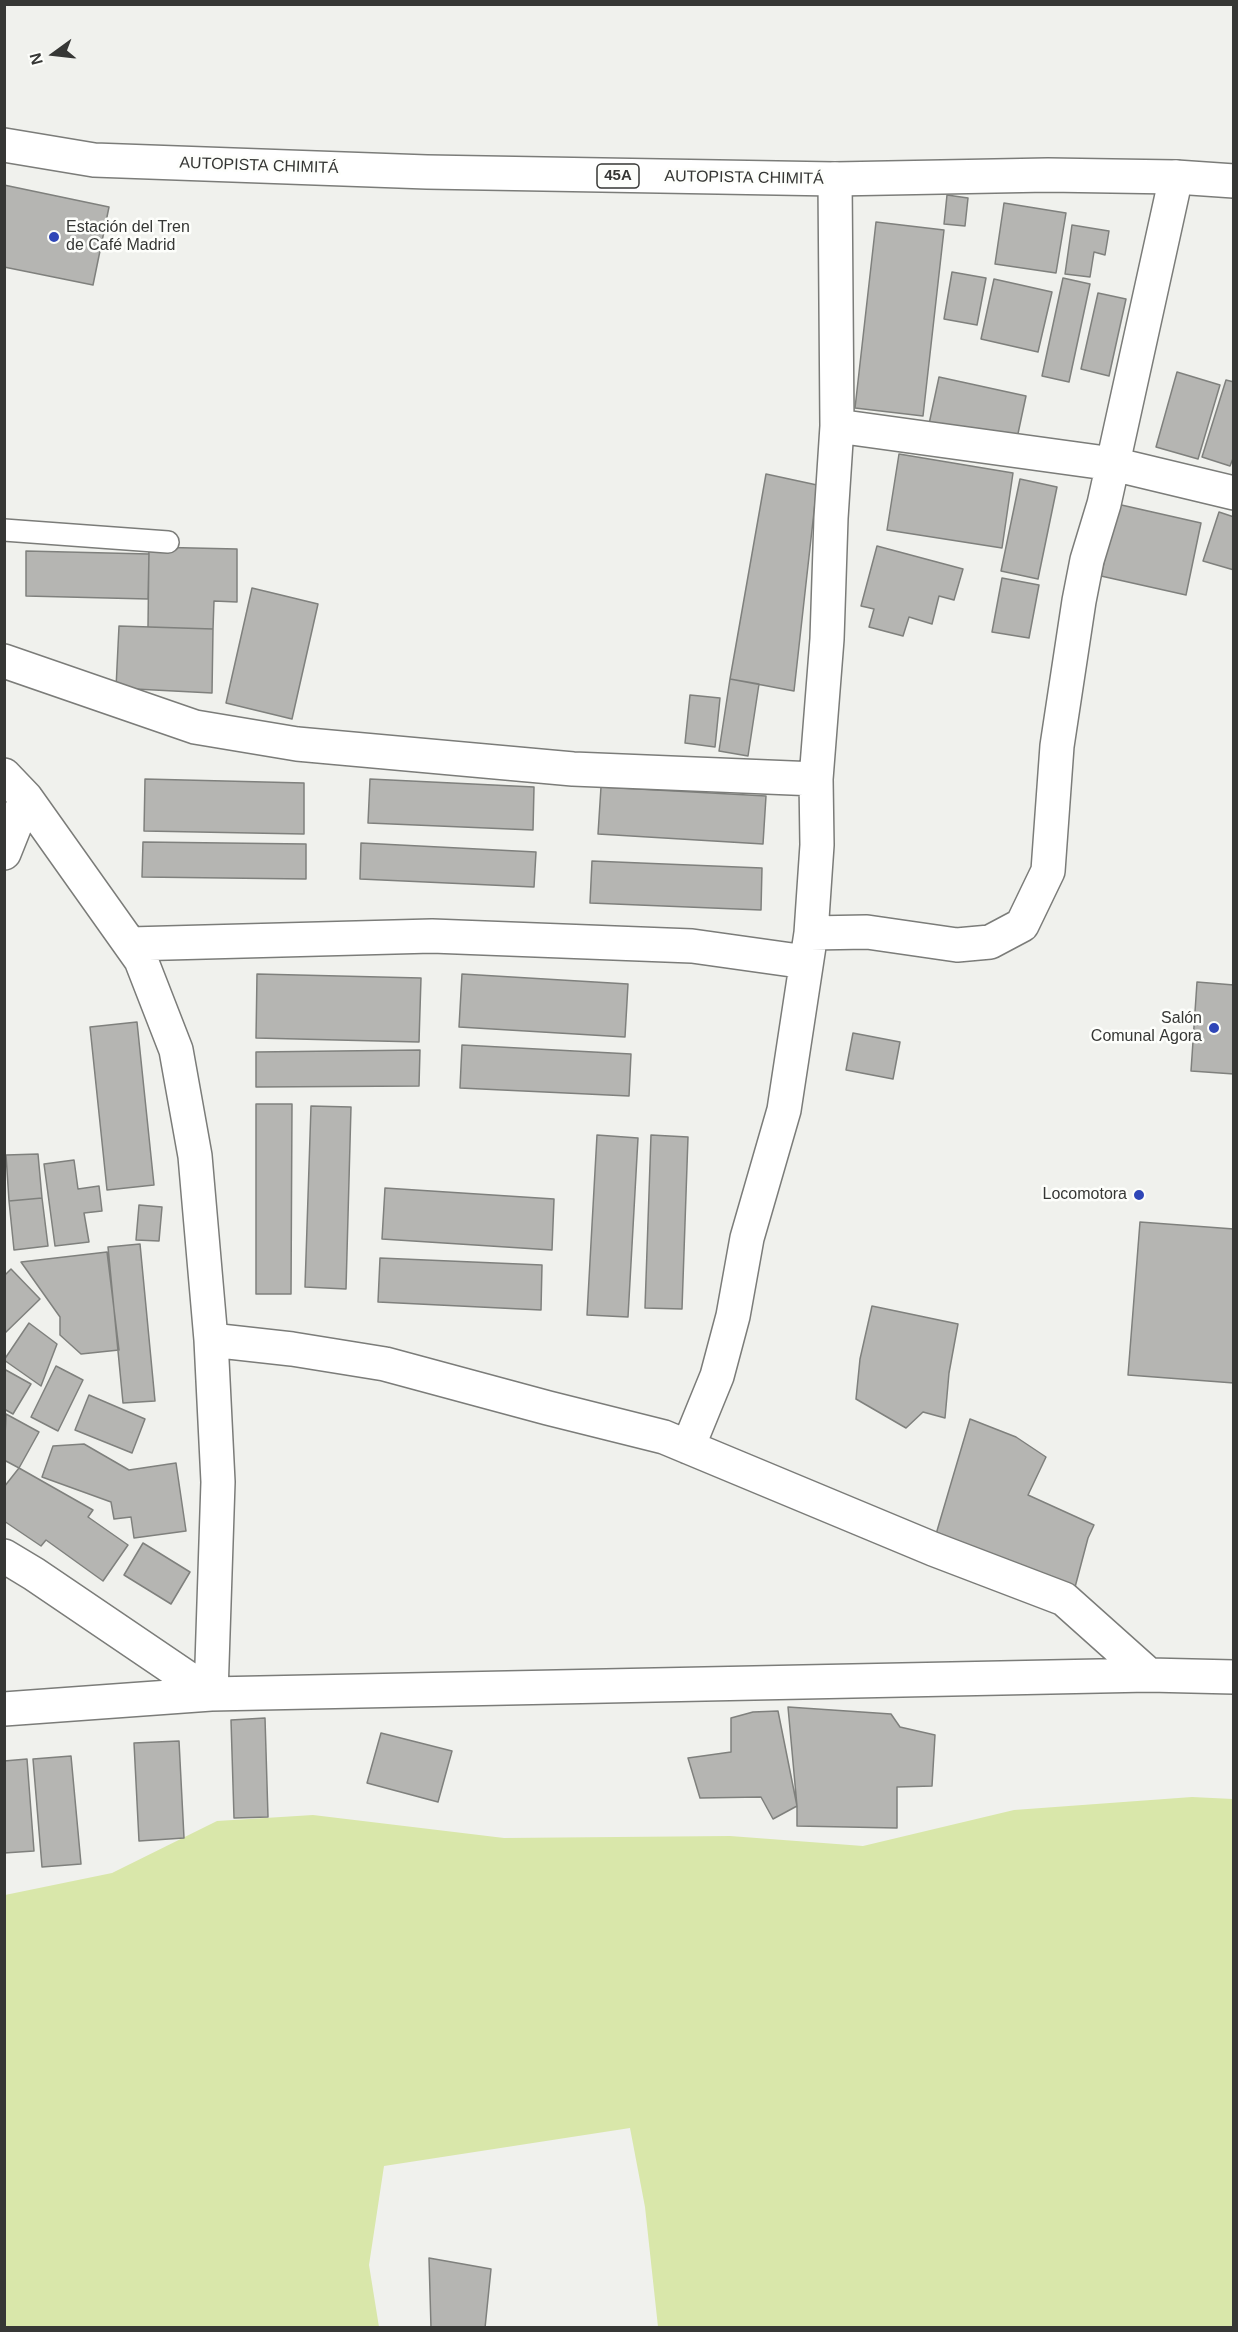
<!DOCTYPE html>
<html>
<head>
<meta charset="utf-8">
<style>
  body { margin:0 }
  #map { position:relative; width:1238px; height:2332px; overflow:hidden; background:#f0f1ed; font-family:Arial,sans-serif }
  canvas { display:block }
  .frame { position:absolute; inset:0; border:6px solid #363735; pointer-events:none }
  .north { position:absolute; left:24px; top:24px; width:60px; height:60px; -webkit-text-stroke:4px #fdfefb; paint-order:stroke; rotate:255deg; font-size:16px; font-weight:700; line-height:24px; text-align:center; color:#363735 }
  .north::after { content:''; display:block; margin:auto; width:21px; height:27px; background:#363735; clip-path:polygon(50% 0,100% 100%,50% 72%,0 100%) }
</style>
</head>
<body>
<div id="map">
<canvas width="1238" height="2332"></canvas>
<div class="frame"></div>
<div class="north">N</div>
</div>
<script>
const ctx = document.querySelector('canvas').getContext('2d');
ctx.lineJoin = 'round';
function fillPath(path, color) {
  ctx.fillStyle = color;
  ctx.fill(path, 'evenodd');
}
function stroke(path, color, width, dash) {
  ctx.strokeStyle = color;
  ctx.lineWidth = width;
  ctx.lineCap = dash ? 'butt' : 'round';
  ctx.setLineDash(dash || []);
  ctx.stroke(path);
}
function write(font, color, halo, rows, align = 'center') {
  ctx.font = font + ' Arial,sans-serif';
  ctx.lineWidth = 5;
  ctx.setLineDash([]);
  ctx.textBaseline = 'middle';
  ctx.strokeStyle = halo;
  ctx.fillStyle = color;
  for (const [text, x, y, turn = 0] of rows) {
    ctx.save();
    ctx.translate(x, y);
    ctx.rotate((+turn || 0) * Math.PI / 180);
    ctx.textAlign = isNaN(turn) ? turn : align;
    if (halo) ctx.strokeText(text, 0, 0);
    ctx.fillText(text, 0, 0);
    ctx.restore();
  }
}
fillPath(new Path2D(`
  M1192,1797L1233,1799V2327H658L645,2207L630,2128L384,2166L369,2265L379,2327L5,2328V1895L112,1873L217,1821L313,1815L504,1838L730,1836L863,1846L1014,1810Z`), '#d9e7aa');
const building = new Path2D(`
  M4,185L109,207L93,285L4,267Z
  M947,195L968,198L965,226L944,224Z
  M1004,203L1066,213L1056,273L995,264Z
  M876,222L944,230L923,416L855,408Z
  M1072,225L1109,231L1105,255L1094,252L1090,277L1065,274Z
  M952,272L986,278L977,325L944,319Z
  M1063,278L1090,284L1069,382L1042,376Z
  M994,279L1052,292L1038,352L981,339Z
  M1098,293L1126,299L1109,376L1081,369Z
  M1177,372L1220,385L1198,459L1156,447Z
  M939,377L1026,396L1016,443L929,424Z
  M1226,380L1234,382V456L1230,466L1202,457Z
  M899,454L1013,473L1002,548L887,530Z
  M766,474L817,485L794,691L730,679Z
  M1020,479L1057,487L1038,579L1001,571Z
  M1117,504L1201,523L1186,595L1101,576Z
  M1219,512L1234,517V570L1203,561Z
  M877,546L963,569L954,600L939,596L932,624L909,617L903,636L869,627L874,609L861,606Z
  M149,547L237,549V602L214,601L213,629L148,627Z
  M26,551L149,554L148,599L26,596Z
  M1002,578L1039,585L1029,638L992,632Z
  M252,588L318,604L292,719L226,703Z
  M119,626L213,629L212,693L116,688Z
  M730,679L759,684L748,756L719,751Z
  M690,695L720,698L715,747L685,743Z
  M145,779L304,783V834L144,831Z
  M370,779L534,787L533,830L368,823Z
  M601,787L766,796L763,844L598,834Z
  M143,842L306,844V879L142,877Z
  M361,843L536,852L534,887L360,879Z
  M592,861L762,868L761,910L590,903Z
  M257,974L421,978L419,1042L256,1038Z
  M462,974L628,984L625,1037L459,1027Z
  M1197,982L1234,985V1074L1191,1071Z
  M137,1022L154,1185L107,1190L90,1027Z
  M853,1033L900,1042L893,1079L846,1070Z
  M462,1045L631,1054L629,1096L460,1088Z
  M420,1050L419,1086L256,1087V1052Z
  M256,1104H292L291,1294H256Z
  M311,1106L351,1107L346,1289L305,1287Z
  M597,1135L638,1138L628,1317L587,1315Z
  M651,1135L688,1137L682,1309L645,1308Z
  M38,1154L42,1198L9,1201L6,1155Z
  M74,1160L78,1189L99,1186L102,1211L84,1213L89,1242L55,1246L44,1164Z
  M385,1188L554,1199L552,1250L382,1239Z
  M42,1198L48,1246L14,1250L9,1201Z
  M139,1205L162,1207L159,1241L136,1240Z
  M1140,1222L1234,1229V1383L1128,1375Z
  M140,1244L155,1401L123,1403L108,1247Z
  M107,1252L119,1350L81,1354L60,1335V1317L21,1262Z
  M380,1258L542,1265L541,1310L378,1302Z
  M11,1269L40,1299L4,1334V1273L6,1274Z
  M872,1306L958,1324L949,1373L945,1418L923,1412L906,1428L856,1399L860,1359Z
  M29,1323L57,1344L41,1386L4,1360Z
  M56,1366L83,1380L58,1431L31,1417Z
  M4,1369L31,1384L13,1414L4,1409Z
  M89,1395L145,1419L132,1453L75,1430Z
  M6,1414L39,1432L19,1468L4,1460Z
  M970,1419L1016,1437L1046,1457L1028,1495L1094,1525L1088,1538L1074,1591L934,1541Z
  M84,1444L129,1470L176,1463L186,1531L134,1538L131,1517L114,1519L111,1502L42,1477L53,1446Z
  M19,1468L93,1510L88,1517L128,1545L103,1581L46,1540L41,1546L4,1521V1487Z
  M143,1543L190,1572L171,1604L124,1575Z
  M788,1707L891,1714L900,1727L935,1735L932,1786L897,1787V1828L797,1826V1806Z
  M778,1711L797,1806L773,1819L761,1797L700,1798L688,1758L731,1752V1718L753,1712Z
  M265,1718L268,1817L234,1818L231,1720Z
  M381,1733L452,1751L438,1802L367,1783Z
  M179,1741L184,1838L139,1841L134,1743Z
  M71,1756L81,1864L42,1867L33,1759Z
  M27,1759L34,1851L4,1853V1761Z
  M429,2258L491,2269L485,2328H431Z`);
fillPath(building, '#b5b5b2');
stroke(building, '#7f807d', 1.5);
const lane = new Path2D(`
  M4,530L168,542`);
const street = new Path2D(`
  M837,426L1113,464L1234,493
  M4,661L195,727L297,744L573,769L816,779
  M4,775L26,798L141,960L176,1050L195,1156L211,1340L218,1482L211,1694
  M4,853L26,798
  M811,933L867,932L957,945L990,942L1022,925L1048,871L1057,746L1079,601L1087,560L1104,504L1176,177
  M130,944L432,936L692,946L806,962
  M211,1340L292,1349L385,1364L548,1408L664,1437L933,1549L1064,1599L1149,1675
  M688,1447L717,1376L733,1316L747,1238L784,1110L811,933L817,845L816,779L827,639L831,518L837,426L835,179
  M4,1556L34,1574L211,1694
  M4,1709L211,1694L1149,1675L1234,1677`);
const highway = new Path2D(`
  M4,145L94,160L427,172L835,179L1048,175L1176,177L1234,181`);
stroke(lane, '#7b7c79', 24);
stroke(street, '#7b7c79', 36);
stroke(highway, '#7b7c79', 36);
stroke(lane, '#fff', 21);
stroke(street, '#fff', 33);
stroke(highway, '#fff', 33);
for (const [x, y, r, color] of [
  [54,237,6,"#2f46b7"],
  [1214,1028,6,"#2f46b7"],
  [1139,1195,6,"#2f46b7"]
]) {
  const dot = new Path2D();
  dot.arc(x, y, r, 0, 2 * Math.PI);
  ctx.fillStyle = color;
  ctx.fill(dot);
  stroke(dot, '#fdfefb', 2);
}
for (const [x, y, w] of [
  [618,176,42]
]) {
  const box = new Path2D();
  box.roundRect(x - w / 2, y - 12, w, 24, 4.5);
  ctx.fillStyle = '#fdfefb';
  ctx.fill(box);
  stroke(box, '#363735', 1.5);
}
write('bold 15px', '#363735', null, [
  ["45A",618,176]
]);
write('16px', '#363735', '#fdfefb', [
  ["AUTOPISTA CHIMITÁ",259,166,2],
  ["AUTOPISTA CHIMITÁ",744,178,1]
]);
write('16px', '#363735', '#fdfefb', [
  ["Estación del Tren",66,228,"left"],
  ["de Café Madrid",66,246,"left"],
  ["Salón",1202,1019],
  ["Comunal Agora",1202,1037],
  ["Locomotora",1127,1195]
], 'right');
</script>
</body>
</html>
